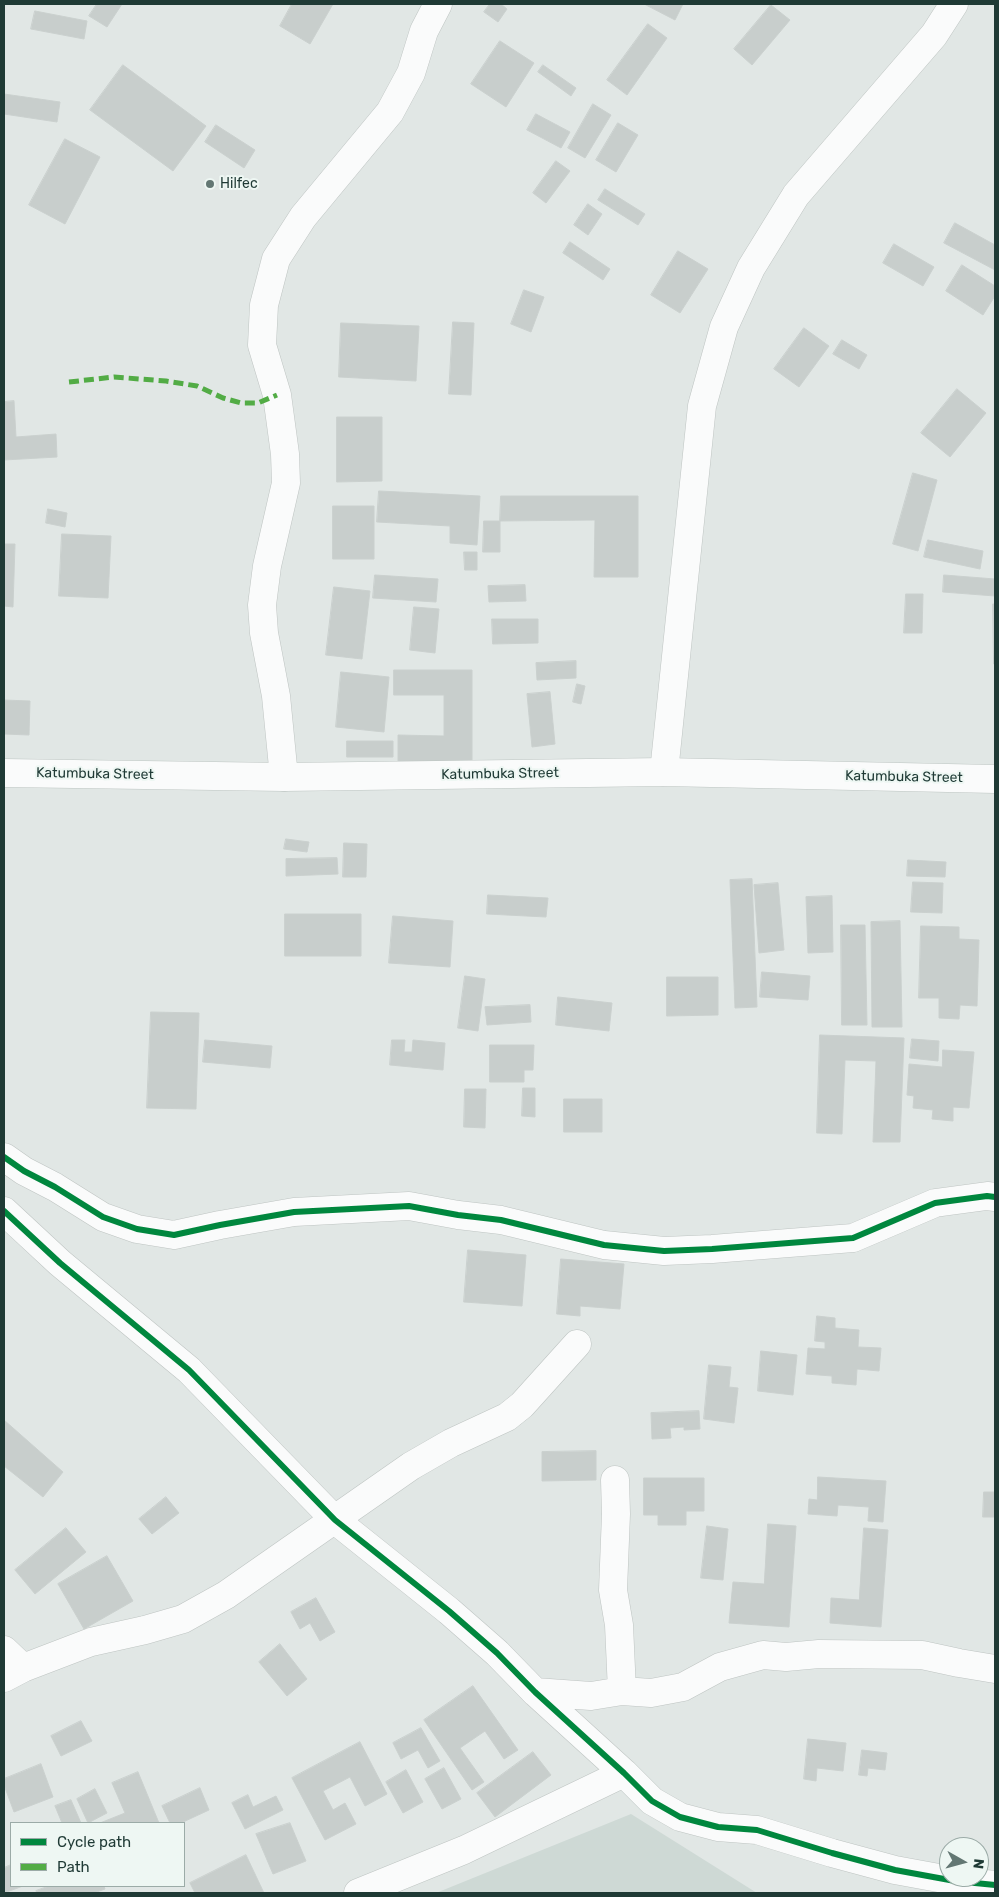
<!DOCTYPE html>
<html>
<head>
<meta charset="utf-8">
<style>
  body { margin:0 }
  #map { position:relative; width:999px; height:1897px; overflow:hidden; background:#e1e7e5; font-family:Rubik,sans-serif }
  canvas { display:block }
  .frame { position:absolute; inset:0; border:5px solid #1f3a35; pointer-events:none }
  .legend { position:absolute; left:10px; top:1822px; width:175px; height:65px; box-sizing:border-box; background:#eef7f3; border:1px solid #9baba7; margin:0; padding:6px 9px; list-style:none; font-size:15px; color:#1f3a35 }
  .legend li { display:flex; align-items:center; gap:10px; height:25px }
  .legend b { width:25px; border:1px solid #9baba7 }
  .north { position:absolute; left:939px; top:1837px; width:50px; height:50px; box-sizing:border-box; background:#eef7f3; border:1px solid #9baba7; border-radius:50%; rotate:97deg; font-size:14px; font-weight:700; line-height:20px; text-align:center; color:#1f3a35 }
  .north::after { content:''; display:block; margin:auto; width:18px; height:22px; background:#637773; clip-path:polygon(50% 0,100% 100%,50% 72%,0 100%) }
</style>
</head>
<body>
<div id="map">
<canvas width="999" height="1897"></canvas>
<div class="frame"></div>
<ul class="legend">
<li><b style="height:6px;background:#00873e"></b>Cycle path</li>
<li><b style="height:6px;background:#52ac45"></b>Path</li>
</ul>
<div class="north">N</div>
</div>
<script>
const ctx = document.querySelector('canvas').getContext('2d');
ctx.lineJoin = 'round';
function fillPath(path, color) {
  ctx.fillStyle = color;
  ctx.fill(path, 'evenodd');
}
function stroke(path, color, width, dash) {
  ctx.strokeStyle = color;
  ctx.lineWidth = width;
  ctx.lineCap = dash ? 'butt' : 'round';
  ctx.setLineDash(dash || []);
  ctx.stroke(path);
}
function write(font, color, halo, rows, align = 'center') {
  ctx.font = font + ' Rubik,sans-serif';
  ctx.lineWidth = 4;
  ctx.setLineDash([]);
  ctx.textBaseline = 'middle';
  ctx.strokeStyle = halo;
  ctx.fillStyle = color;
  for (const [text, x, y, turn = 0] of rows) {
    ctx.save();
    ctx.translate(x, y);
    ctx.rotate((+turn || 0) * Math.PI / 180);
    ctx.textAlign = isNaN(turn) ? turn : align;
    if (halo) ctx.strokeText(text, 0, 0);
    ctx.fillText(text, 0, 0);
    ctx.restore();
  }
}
fillPath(new Path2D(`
  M631,1814L757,1893H436Z`), '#ced9d5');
const building = new Path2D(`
  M97,4H122L107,27L89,16Z
  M292,4H333L310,44L280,26Z
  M490,4H501L507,9L498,22L484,12Z
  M647,4H683L675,20L646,5Z
  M771,5L790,20L752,65L734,49Z
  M35,11L87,21L84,39L31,29Z
  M648,24L667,38L627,95L607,80Z
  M500,41L534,63L506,107L471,84Z
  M123,65L206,126L173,171L90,110Z
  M543,65L576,88L571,96L538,72Z
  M4,94L60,102L57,122L4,114Z
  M593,104L611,115L585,158L568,148Z
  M536,114L570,132L561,148L527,130Z
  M618,123L638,135L616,172L596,160Z
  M216,125L255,150L244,168L205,142Z
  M65,139L100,157L65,224L29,205Z
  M556,161L570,171L546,203L533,193Z
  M605,189L645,214L638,225L598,200Z
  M588,204L602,214L588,235L574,225Z
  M955,223L995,245V270L944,243Z
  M570,242L610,269L603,280L563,253Z
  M894,244L934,267L923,286L883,263Z
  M678,251L708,269L680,313L651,295Z
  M962,265L995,286V296L983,315L946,291Z
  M524,290L544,297L531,332L511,324Z
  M453,322L474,323L471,395L449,394Z
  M341,323L419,326L416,381L339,377Z
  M804,328L829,346L799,387L774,369Z
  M842,340L867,355L859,369L833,354Z
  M957,389L986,413L950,457L921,433Z
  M14,401L16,437L56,434L57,457L4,460V402Z
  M337,417H382V481L337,482Z
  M913,473L937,480L918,551L893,544Z
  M379,491L480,496L477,545L450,543V526L377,522Z
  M501,496H638V577H594L595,520L500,521Z
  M333,506H374V559H333Z
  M48,509L67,513L65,527L46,523Z
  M484,521H500V552H483Z
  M62,534L111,536L108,598L59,596Z
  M928,540L983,551L980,569L924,557Z
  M4,544H15L13,607L4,606Z
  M464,552H477V570H465Z
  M375,575L438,579L436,602L373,598Z
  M944,575L995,579V596L943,592Z
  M525,585L526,601L489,602L488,586Z
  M334,587L370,591L362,659L326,655Z
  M906,594H923L922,633H904Z
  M993,604H995V664H994Z
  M414,607L439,609L435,653L410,650Z
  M492,619H538V643L493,644Z
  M576,661V678L537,680L536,663Z
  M394,670H472V762L398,761V735L444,736V695H394Z
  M341,672L389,677L384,732L336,727Z
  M577,684L585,686L581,704L573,702Z
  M550,692L555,744L532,747L527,694Z
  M4,700L30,701L29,735L4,734Z
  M347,741H393V757H347Z
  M286,839L309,842L307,852L284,849Z
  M344,843L367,844L366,877H343Z
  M337,858L338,874L286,876V859Z
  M908,860L946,862L945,877L907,876Z
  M752,879L757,1007L735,1008L730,880Z
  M913,882L943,883L942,913L911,912Z
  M778,883L784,950L759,953L754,885Z
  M488,895L548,898L546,917L487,914Z
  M832,896L833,952L808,953L806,897Z
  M285,914H361V956H285Z
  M393,916L453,921L450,967L389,963Z
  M900,921L902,1027H872L871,922Z
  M841,925H865L867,1025H842Z
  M921,926L959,927V939L979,940L977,1006L960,1005L959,1019L939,1018V998H919Z
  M762,972L810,976L808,1000L760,997Z
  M465,976L485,979L478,1031L458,1028Z
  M667,977H718V1015L667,1016Z
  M558,997L612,1003L609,1031L556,1025Z
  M530,1005L531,1022L487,1025L485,1007Z
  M151,1012L199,1013L196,1109L147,1108Z
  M820,1035L904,1038L900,1142H873L876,1061L845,1060L842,1134L817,1133Z
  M912,1039L939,1041L938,1061L910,1058Z
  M205,1040L272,1046L270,1068L203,1062Z
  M392,1040H405L404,1052H412L413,1040L445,1043L443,1070L390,1065Z
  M490,1045H534L533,1070H524V1082H490Z
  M943,1050L974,1052L969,1108L953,1107V1121L932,1119L933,1110L913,1108L914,1096L907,1095L909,1064L942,1067Z
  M523,1088H535V1117L522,1116Z
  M465,1089H486L485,1128L464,1127Z
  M564,1099H602V1132H564Z
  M468,1250L526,1255L522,1306L464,1302Z
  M561,1259L624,1264L620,1309L580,1306V1316L557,1314Z
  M817,1316L835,1318V1328L859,1330L858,1347L881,1348L879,1371L857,1369L856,1385L832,1383V1376L806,1374L808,1348L825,1349V1342L815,1341Z
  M761,1351L797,1355L793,1395L758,1391Z
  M709,1365L731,1367L729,1387L738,1388L734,1423L704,1419Z
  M699,1411L700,1429L684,1430V1427L670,1428L671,1438L652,1439L651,1413Z
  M4,1420L63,1472L43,1497L4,1466Z
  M596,1451V1480L542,1481V1452Z
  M818,1477L886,1481L883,1522L868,1521L869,1507L838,1505L837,1516L808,1514L809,1499L817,1500Z
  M644,1478H704V1511H686V1525H658V1515H644Z
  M984,1492H995V1517H983Z
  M166,1497L179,1513L152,1534L139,1519Z
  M768,1524L796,1526L789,1627L729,1623L733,1582L764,1584Z
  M707,1526L728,1529L723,1580L701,1578Z
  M66,1528L86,1552L35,1594L15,1570Z
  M864,1528L888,1530L881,1627L830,1623L831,1598L859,1600Z
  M107,1556L133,1601L84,1629L58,1584Z
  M316,1598L335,1632L320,1641L310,1623L300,1629L291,1612Z
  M280,1644L307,1679L287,1696L259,1662Z
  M473,1686L518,1750L504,1759L485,1731L460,1748L484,1782L472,1790L424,1720Z
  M81,1721L92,1741L61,1756L51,1736Z
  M421,1728L440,1761L428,1768L418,1750L401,1759L393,1743Z
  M808,1739L846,1743L843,1771L817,1768L816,1781L804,1779Z
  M360,1742L387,1794L365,1806L350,1777L323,1791L333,1810L345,1803L356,1824L325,1840L292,1778Z
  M862,1750L887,1753L885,1770L868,1768L867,1776L859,1775Z
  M533,1752L551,1775L495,1817L477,1793Z
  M41,1764L53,1797L14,1812L4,1785V1779Z
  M444,1768L461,1799L442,1809L425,1779Z
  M406,1770L423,1802L403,1813L386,1782Z
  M138,1772L159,1823H100L125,1813L112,1783Z
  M200,1788L209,1810L181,1823H170L162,1806Z
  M95,1789L107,1813L88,1823L77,1799Z
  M248,1795L253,1807L276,1796L283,1810L245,1829L232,1803Z
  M71,1800L81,1823H62L55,1806Z
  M290,1823L306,1861L273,1874L256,1834Z
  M246,1855L264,1893H195L190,1883Z
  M11,1865V1886H23L4,1893V1868Z
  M49,1886H104L105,1889L94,1893H37L36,1891Z`);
fillPath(building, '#c8cecc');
stroke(building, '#cad0ce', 1);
const street = new Path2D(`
  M664,772L702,406L724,327L751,268L796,195L934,35L954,4
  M284,777L276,696L264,633L262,605L267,566L286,483L285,454L277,395L262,345L264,305L276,259L303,217L390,112L411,73L424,31L438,4
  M4,1157L24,1171L55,1187L103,1217L137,1229L174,1235L220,1225L294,1212L409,1206L458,1215L501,1220L604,1245L664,1251L712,1249L853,1238L935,1203L987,1196L995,1197
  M4,1211L60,1263L189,1370L335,1520L449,1611L497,1653L535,1692L624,1773L652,1801L680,1817L718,1827L757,1830L832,1853L895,1870L955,1881L995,1885
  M615,1480L616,1514L613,1590L619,1625L622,1691
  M4,1650L23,1668
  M4,1678L23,1668L91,1642L145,1630L183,1619L226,1595L411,1466L451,1443L507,1417L522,1405L577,1344
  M535,1692L591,1696L622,1691L651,1693L683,1687L720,1667L763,1655L786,1657L819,1654L922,1655L959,1663L995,1669
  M358,1893L464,1850L624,1773`);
const secondary = new Path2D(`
  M4,773L284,777L664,772L995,779`);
stroke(street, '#bec4c2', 29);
stroke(secondary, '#bdc5c2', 29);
stroke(street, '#fafbfb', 28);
stroke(secondary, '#fafbfb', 28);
stroke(new Path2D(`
  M69,382L114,377L166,381L197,386L223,398L241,403H258L277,395`), '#52ac45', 5, [10, 5]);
stroke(new Path2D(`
  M4,1157L24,1171L55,1187L103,1217L137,1229L174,1235L220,1225L294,1212L409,1206L458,1215L501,1220L604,1245L664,1251L712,1249L853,1238L935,1203L987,1196L995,1197
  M4,1211L60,1263L189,1370L335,1520L449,1611L497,1653L535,1692L624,1773L652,1801L680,1817L718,1827L757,1830L832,1853L895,1870L955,1881L995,1885`), '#00873e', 6);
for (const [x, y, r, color] of [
  [210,184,5,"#637773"]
]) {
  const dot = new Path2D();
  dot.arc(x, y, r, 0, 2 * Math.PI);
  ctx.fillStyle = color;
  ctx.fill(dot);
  stroke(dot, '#eef7f3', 2);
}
write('14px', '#1f3a35', '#eef7f3', [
  ["Hilfec",220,184]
], 'left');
write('14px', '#1f3a35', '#eef7f3', [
  ["Katumbuka Street",95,774,1],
  ["Katumbuka Street",500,774,-1],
  ["Katumbuka Street",904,777,1]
]);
</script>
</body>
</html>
